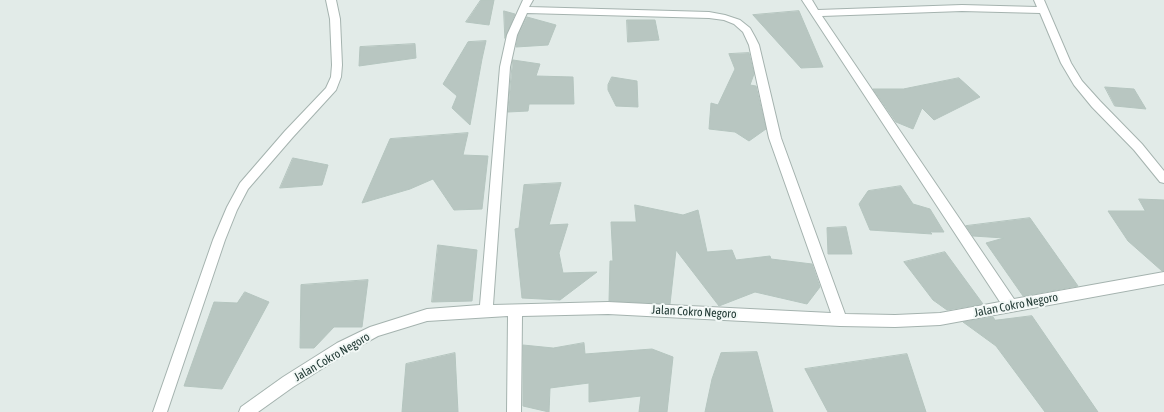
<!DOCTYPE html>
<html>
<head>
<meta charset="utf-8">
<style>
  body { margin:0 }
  canvas { display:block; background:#e2ebe8 }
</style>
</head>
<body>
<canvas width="1164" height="412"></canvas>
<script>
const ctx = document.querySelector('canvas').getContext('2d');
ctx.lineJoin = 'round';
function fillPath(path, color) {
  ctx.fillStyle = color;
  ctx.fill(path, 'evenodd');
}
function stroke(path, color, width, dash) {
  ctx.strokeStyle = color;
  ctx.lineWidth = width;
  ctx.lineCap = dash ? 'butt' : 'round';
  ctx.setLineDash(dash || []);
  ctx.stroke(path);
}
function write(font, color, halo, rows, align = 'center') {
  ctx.font = font + ' "Asap Condensed",sans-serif';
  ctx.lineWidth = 4;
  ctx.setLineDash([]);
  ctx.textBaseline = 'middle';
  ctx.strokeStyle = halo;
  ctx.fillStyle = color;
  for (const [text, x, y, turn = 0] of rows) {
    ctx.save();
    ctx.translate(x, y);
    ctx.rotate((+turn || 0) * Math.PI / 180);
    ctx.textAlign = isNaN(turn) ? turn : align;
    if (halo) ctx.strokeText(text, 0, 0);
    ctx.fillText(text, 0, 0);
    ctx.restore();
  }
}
const building = new Path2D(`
  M481,0H494L489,25L466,22Z
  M504,11L515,14L505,38Z
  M799,11L823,67L801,68L753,15Z
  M527,17L556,25L548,45L516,47L518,35Z
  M627,20H655L659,40L628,42Z
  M486,41L482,59L470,125L452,108L457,96L443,84L468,42Z
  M415,44L416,58L359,66L360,47Z
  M749,53L754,74L750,85L756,86L766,129L749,141L735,132L709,129L711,103L718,105L735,69L729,54Z
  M513,60L540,64L536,76L573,77L574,104H529L528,111L508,112Z
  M612,77L637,81L638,107L616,106L608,90V85Z
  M959,78L980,97L934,120L922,108L913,129L896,122L873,89H903Z
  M1105,87L1134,89L1146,109L1115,106Z
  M468,133L463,155L488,156L482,209L454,210L433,179L410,189L362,203L390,139Z
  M293,158L328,165L322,185L280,188Z
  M561,183L549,225L568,224L559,253L563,273L597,272L560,300L522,298L515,229L519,228L524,185Z
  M901,186L913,204L930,209L944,232H930L932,234L870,230L859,204L868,191Z
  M1139,199L1164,200V271H1162L1128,241L1108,211H1145Z
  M635,205L683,215L698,210L707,252L732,250L736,260L770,256L771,259L812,264L820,287L807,304L755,292L719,306L676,250L670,304L609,301L610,261H613L611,222H636Z
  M1030,218L1078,286L1023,296L986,243L1004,238L973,236L966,226Z
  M846,227L852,254H828L827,228Z
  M438,245L477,250L472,301L432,302Z
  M945,252L983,304L947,310L933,300L904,262Z
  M368,280L362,327H334L314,348H300L301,285Z
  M245,292L269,302L222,389L184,386L214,302L237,303Z
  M1032,316L1098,412H1045L996,346L963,322L993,317L995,320Z
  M584,343L585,354L652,349L673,357L667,412H639L641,396L589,402V383L550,388L549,412L523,406V345L553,348Z
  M757,352L773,412H705L712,379L721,353Z
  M455,353L458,412H402L406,364Z
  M907,354L926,412H828L805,369Z`);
fillPath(building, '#b8c6c1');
stroke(building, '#b5c5bf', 1);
const minor = new Path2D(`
  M326,0H336L340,19L342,65L341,77L336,90L293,137L248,189L237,210L225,240L167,412H153L213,240L227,207L240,183L285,131L326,88L331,77L332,65L330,19Z
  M523,0H533L529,7L709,12L725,15L740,20L750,28L755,37L759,45L781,138L845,314L895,315L940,313L1000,302L802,0H812L818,10L962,5L1037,7L1034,0H1044L1071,63L1082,81L1100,101L1142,144L1164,171V183L1160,182L1134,150L1092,107L1074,85L1061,63L1040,13L962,11L822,16L1014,299L1164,272V284L940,325L895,327L840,326L608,314L522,316L521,412H507L508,316L427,321L378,336L347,353L293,387L258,412H239L241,407L283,377L337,343L370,327L427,309L480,305L500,67L507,35ZM527,13L709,18L724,20L734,24L743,32L749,45L769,138L831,313L608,302L493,305L510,67L517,35Z`);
stroke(minor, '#a5b3af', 2);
fillPath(minor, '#fff');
write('12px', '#233b36', '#f2f8f6', [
  ["Jalan Cokro Negoro",1016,305,-11],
  ["Jalan Cokro Negoro",694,312,3],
  ["Jalan Cokro Negoro",332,357,-30]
]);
</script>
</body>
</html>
